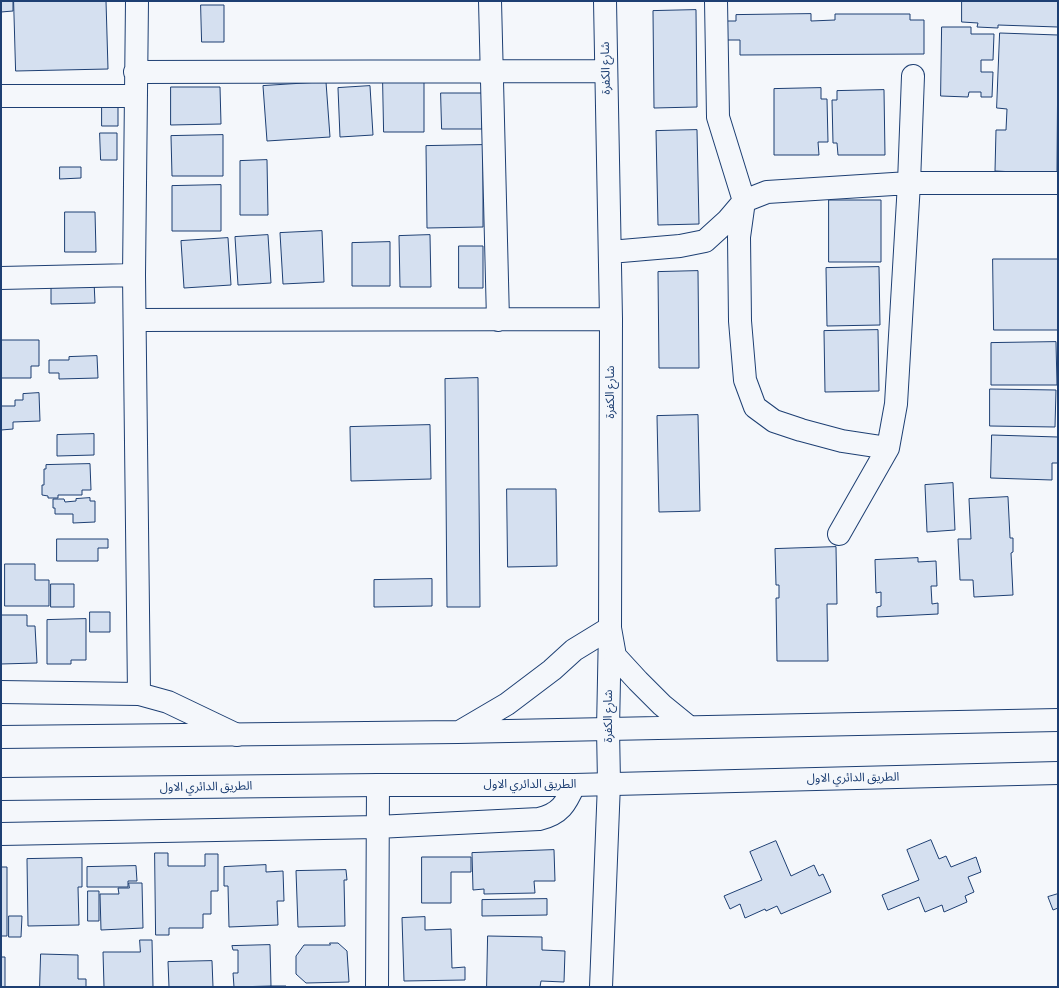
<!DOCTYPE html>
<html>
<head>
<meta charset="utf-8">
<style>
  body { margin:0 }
  #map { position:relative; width:1059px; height:988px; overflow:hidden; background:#f4f7fb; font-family:Manrope,sans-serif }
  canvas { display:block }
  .frame { position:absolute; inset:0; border:2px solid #1d3f73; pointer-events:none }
</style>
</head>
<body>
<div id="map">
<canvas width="1059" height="988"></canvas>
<div class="frame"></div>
</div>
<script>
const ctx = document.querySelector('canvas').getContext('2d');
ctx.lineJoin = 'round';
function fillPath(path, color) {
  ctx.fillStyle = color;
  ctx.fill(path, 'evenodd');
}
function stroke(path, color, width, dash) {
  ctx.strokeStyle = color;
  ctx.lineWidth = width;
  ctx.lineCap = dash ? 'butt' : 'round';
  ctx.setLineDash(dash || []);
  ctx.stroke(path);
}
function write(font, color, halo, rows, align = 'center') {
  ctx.font = font + ' Manrope,"Noto Sans Arabic",sans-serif';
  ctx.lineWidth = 3;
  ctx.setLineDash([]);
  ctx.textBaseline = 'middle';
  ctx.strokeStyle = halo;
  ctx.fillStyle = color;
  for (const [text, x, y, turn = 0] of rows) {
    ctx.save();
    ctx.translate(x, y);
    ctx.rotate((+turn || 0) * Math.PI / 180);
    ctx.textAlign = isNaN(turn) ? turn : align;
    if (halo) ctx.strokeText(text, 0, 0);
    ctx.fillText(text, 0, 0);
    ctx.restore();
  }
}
const building = new Path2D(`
  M1,1H13V11L1,12Z
  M14,1H106L108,69L16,71Z
  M962,1H1058V27L998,25V28L977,27L978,23L962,22Z
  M201,5H224V42H202Z
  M696,10L697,107L654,108L653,11Z
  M811,14V21L835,20V14H910V20H924V54L740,55V40H724V21H736V15Z
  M942,27H971V34H994L993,60H981V72H993L992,97H981V92H969L968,97L941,96Z
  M1000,33L1058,35L1057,174L995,171L996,130H1006L1007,109L997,108Z
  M383,81H424V132H384Z
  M326,82L330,137L267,141L263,86Z
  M370,86L373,135L340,137L338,88Z
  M171,87H220L221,124L171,125Z
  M821,88V99H827L828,142H818L819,155H774V89Z
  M884,90L885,155H838L837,143H833L832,100H837V91Z
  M441,93H482V129H442Z
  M102,107H118V126H102Z
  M697,130L699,224L658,225L656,131Z
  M100,133H117V160H101Z
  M223,135V176H172L171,136Z
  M483,145V227L427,228L426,146Z
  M267,160L268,215H240V161Z
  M60,167H81V178L60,179Z
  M221,185V231H172V186Z
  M829,200H881V262H829Z
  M65,212H95L96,252H65Z
  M322,231L324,282L283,284L280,233Z
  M268,235L271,283L238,285L235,237Z
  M430,235L431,287H400L399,236Z
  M228,238L231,285L184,288L181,241Z
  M390,242V286H352V243Z
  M459,246H483V288H459Z
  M993,259H1058V330H994Z
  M879,267L880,325L827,326L826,268Z
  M698,271L699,368H659L658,272Z
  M94,281L95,303L51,304V282Z
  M878,330L879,391L825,392L824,331Z
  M1,340H39V366H31V378H1Z
  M1056,342L1057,385H991V343Z
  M97,356L98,378L59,379V373H49V360H69V357Z
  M478,378L480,607H447L445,379Z
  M990,389L1056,390L1055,427L990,426Z
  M39,393L40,421L13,422V429L1,430V406H15V400H23V394Z
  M698,415L700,511L659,512L657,416Z
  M430,425L431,479L351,481L350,427Z
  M94,434V455L57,456V435Z
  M992,435L1058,437V463H1052V480L991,478Z
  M90,464L91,490H82V495H58V498H48V496L42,495V485H44V469H46V465Z
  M953,483L955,530L927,532L925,485Z
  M507,489H556L557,566L508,567Z
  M1008,497L1010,538H1013V552L1011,553L1013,595L974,597L973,580H960L958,539H971L969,499Z
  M90,498V501H95V522L73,523V514H55V508H53V499H64L65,502L76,501V499Z
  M57,539H108V548H98V561H57Z
  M836,547L837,604H827L828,661H777L776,598H779V585H776L775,549Z
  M918,558V562L936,561L937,586H931L932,604L938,603V614L877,617V607L881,606V592L876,593L875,560Z
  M5,564H35V580H49V606H5Z
  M432,579V606L374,607V580Z
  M51,584H74V607H51Z
  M90,612H110V632H90Z
  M1,615H27V626H35L37,663L1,664Z
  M86,619V660H71V664H47V620Z
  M931,840L939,859L946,856L951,867L976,857L981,872L968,877L974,892L965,896L967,902L944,912L942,905L925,912L919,897L888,910L882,895L919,880L907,850Z
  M776,841L791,876L814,865L819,876L823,874L831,892L781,914L777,906L766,911L765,909L745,918L740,904L730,909L724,896L762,880L750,852Z
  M554,850L555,881H534L535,893L484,894V889L473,890L472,853Z
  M155,853H168V866H205V854H218V891H211V914H203V928H169V935H156Z
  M422,857H471V872H451V903H422Z
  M82,858V887H78L79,925L28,926L27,859Z
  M266,865V872L283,871L284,901H277L278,925L229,927L228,886H224V867Z
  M136,866L137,881H128V887H87V867Z
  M1,867H7V936H1Z
  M346,870L347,880H344L345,926L298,927L296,871Z
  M129,883H142L143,928L101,930L100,894H119L118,888H129Z
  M88,891H99V921H88Z
  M1058,894V908L1053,910L1048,897Z
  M547,899V915L482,916V900Z
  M9,916H22L21,937H9Z
  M425,917V930L451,929L452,968L465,967V980L404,981L402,918Z
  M488,936L542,937V950L565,951L564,982L541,981L540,987H487Z
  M140,940H152L153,987H104L103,952H140Z
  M330,943H338L347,951L349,982L306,983L296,974V956L304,945H330Z
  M270,945L271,986L234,987L233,973H238V950H233L232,946Z
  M41,954L78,955V979H86V987H40Z
  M1,957H5V987H9H1Z
  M212,961L213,987H169L168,962Z
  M271,986H286V987H271Z`);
fillPath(building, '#d5e0f0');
stroke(building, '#1d3f73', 1);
const minor = new Path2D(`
  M137,1L134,275L139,694
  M490,1L498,320
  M716,1L718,117L744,201L739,237L740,321L745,380L755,407L774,421L801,430L842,441L888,448
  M135,72L606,71
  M1,96H136
  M610,252L680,246L705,241L727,221L744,201L767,192L909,183H1058
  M1,278L134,275
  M135,320L611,319
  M839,534L888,448L896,404L909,183L913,76
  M1,692L139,694L168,702L237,735
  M1,834L377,827L539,819C560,814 566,804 574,785
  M377,987L378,785
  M601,987L609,783L608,729L610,628L611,319L605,1`);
const major = new Path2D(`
  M461,731L507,704L552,670L574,650L610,628L615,656L638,681L662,705L689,727
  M1,737L458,732L1058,720
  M1,789L378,785H574L1058,773`);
stroke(minor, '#1d3f73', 24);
stroke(major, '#1d3f73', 24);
stroke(minor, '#f4f7fb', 22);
stroke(major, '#f4f7fb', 22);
write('12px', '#1d3f73', '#f4f7fb', [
  ["شارع الكفرة",606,68,-91],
  ["شارع الكفرة",611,392,-90],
  ["شارع الكفرة",609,716,-90],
  ["الطريق الدائري الاول",853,778,-1],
  ["الطريق الدائري الاول",530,785],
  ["الطريق الدائري الاول",206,787,-1]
]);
</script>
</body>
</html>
